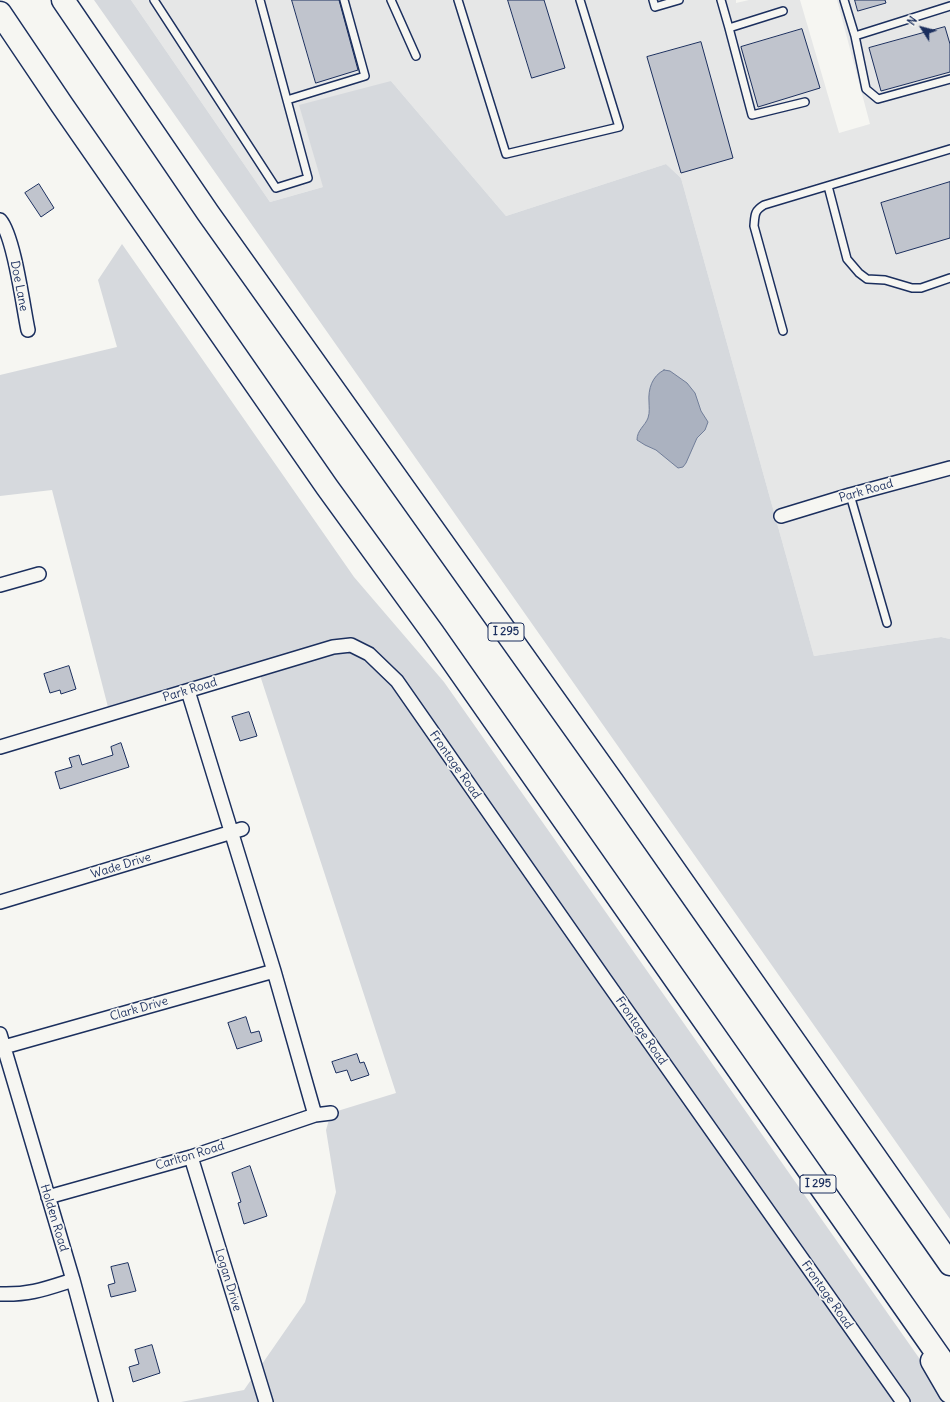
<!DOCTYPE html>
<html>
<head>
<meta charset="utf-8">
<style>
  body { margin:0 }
  #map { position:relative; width:950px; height:1402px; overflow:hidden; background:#f6f6f2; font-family:Delius,sans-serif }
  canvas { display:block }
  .north { position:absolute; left:902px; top:8px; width:40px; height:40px; -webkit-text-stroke:3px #f6f6f2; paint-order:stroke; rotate:306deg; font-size:11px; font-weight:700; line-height:16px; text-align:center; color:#1b2f5e }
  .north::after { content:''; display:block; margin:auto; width:14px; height:18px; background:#1b2f5e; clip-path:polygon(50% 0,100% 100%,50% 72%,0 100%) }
</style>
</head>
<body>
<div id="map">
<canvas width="950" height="1402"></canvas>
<div class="north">N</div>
</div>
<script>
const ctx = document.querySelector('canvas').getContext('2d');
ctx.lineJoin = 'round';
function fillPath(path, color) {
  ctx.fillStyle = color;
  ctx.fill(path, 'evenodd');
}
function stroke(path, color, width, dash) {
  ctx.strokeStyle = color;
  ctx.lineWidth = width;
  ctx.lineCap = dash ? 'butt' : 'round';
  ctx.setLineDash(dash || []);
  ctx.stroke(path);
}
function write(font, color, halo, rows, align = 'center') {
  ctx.font = font + ' Delius,sans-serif';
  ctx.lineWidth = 3.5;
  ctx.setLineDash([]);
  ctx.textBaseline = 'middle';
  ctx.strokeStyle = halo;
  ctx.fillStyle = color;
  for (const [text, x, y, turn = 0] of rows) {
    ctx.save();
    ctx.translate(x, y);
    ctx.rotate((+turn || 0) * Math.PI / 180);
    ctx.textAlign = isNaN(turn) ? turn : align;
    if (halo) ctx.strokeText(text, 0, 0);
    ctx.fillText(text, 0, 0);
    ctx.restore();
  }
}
fillPath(new Path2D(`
  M131,0H736V3L749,0H800L839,133L870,124L837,0H950V639L941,637L814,656L681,178L666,164L506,216L391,81L323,187L270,202Z`), '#e6e7e7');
fillPath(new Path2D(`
  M94,0H131L270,202L323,187L299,105L391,81L506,216L666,164L681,178L814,656L941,637L950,639V1219Z
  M122,244L354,577L444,682L950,1402H181L244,1390L305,1302L336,1192L326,1130L331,1113L396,1093L256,663L109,711L52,490L0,496V375L117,347L98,280Z`), '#d6d9dd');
const water = new Path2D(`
  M664,370L670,371L687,383L695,393L701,411L708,422L705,430L697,438L686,463L683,467L678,468L656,450L645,445L637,440C637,430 645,426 648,418C650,412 649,407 649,402C648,389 652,376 664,370Z`);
fillPath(water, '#abb2c0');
stroke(water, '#717e99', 1);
const building = new Path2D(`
  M292,0H339L358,70L316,83Z
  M508,0H544L565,68L532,78Z
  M855,0H885L886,3L858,11Z
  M945,27L950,44V72L881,91L869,48Z
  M802,29L820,88L758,107L741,47Z
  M701,42L733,158L681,173L647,57Z
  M950,182V238L896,254L881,203Z
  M39,184L54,208L41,217L25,193Z
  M69,666L76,689L61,694L60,690L50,693L44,674Z
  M249,712L257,736L240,741L232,717Z
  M121,743L129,767L60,789L55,772L72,767L69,758L79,755L82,765L113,755L111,747Z
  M246,1017L251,1033L259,1031L262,1041L237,1049L228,1023Z
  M357,1054L360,1063L364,1062L369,1075L351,1081L347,1070L336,1073L332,1062Z
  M250,1166L267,1216L244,1224L238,1203L241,1202L232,1173Z
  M128,1263L136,1291L111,1297L108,1285L115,1283L111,1267Z
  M152,1345L160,1373L133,1382L129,1367L139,1364L135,1350Z`);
fillPath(building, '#c0c4cd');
stroke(building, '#1b2f5e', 1);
const service = new Path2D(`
  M154,0L276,188L308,178L260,0
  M391,0L416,56
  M458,0L506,154L619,127L580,0
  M653,0L655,7L679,0
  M721,0L729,28L783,11
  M844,0L855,36L866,89L878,99L950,79
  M729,28L752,115L805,102
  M855,36L950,6
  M287,100L365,76L344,0
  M828,186L847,259L859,273L867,279L885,280L912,288H921L950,278
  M783,331L754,226C755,215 754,211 764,205L950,149
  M850,495L887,623`);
const minor = new Path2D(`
  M0,220C14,236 23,306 28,330
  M781,516L850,495L950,468
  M0,585L39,574
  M188,691L274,971L315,1115
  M0,747L333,647L351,645L369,654L397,681L604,978L903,1402
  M0,902L242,829
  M0,1034L73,1280L106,1402
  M4,1047L274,971
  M191,1157L266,1402
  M48,1197L191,1157L315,1115L331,1113
  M0,1294C30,1295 45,1289 73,1280`);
const motorway = new Path2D(`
  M63,0L208,213L612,781L950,1264
  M0,13L62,105L327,487L433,633L950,1372
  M932,1361L950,1392`);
stroke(service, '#1b2f5e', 10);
stroke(minor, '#1b2f5e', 16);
stroke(motorway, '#1b2f5e', 25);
stroke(service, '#f6f6f2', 7);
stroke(minor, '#f6f6f2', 13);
stroke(motorway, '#f6f6f2', 22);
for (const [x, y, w] of [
  [506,632,36],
  [818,1184,36]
]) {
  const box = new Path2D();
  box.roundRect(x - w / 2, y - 9, w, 18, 3);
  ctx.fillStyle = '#f6f6f2';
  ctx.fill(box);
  stroke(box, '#1b2f5e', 1);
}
write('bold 11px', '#1b2f5e', null, [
  ["I 295",506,632],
  ["I 295",818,1184]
]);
write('12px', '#1b2f5e', '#f6f6f2', [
  ["Doe Lane",19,286,79],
  ["Park Road",866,491,-16],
  ["Park Road",190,690,-17],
  ["Frontage Road",455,765,55],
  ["Wade Drive",121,866,-17],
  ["Clark Drive",139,1009,-16],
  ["Frontage Road",641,1031,55],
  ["Carlton Road",190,1156,-17],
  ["Holden Road",54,1218,73],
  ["Logan Drive",228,1280,73],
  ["Frontage Road",827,1295,55]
]);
</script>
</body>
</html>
